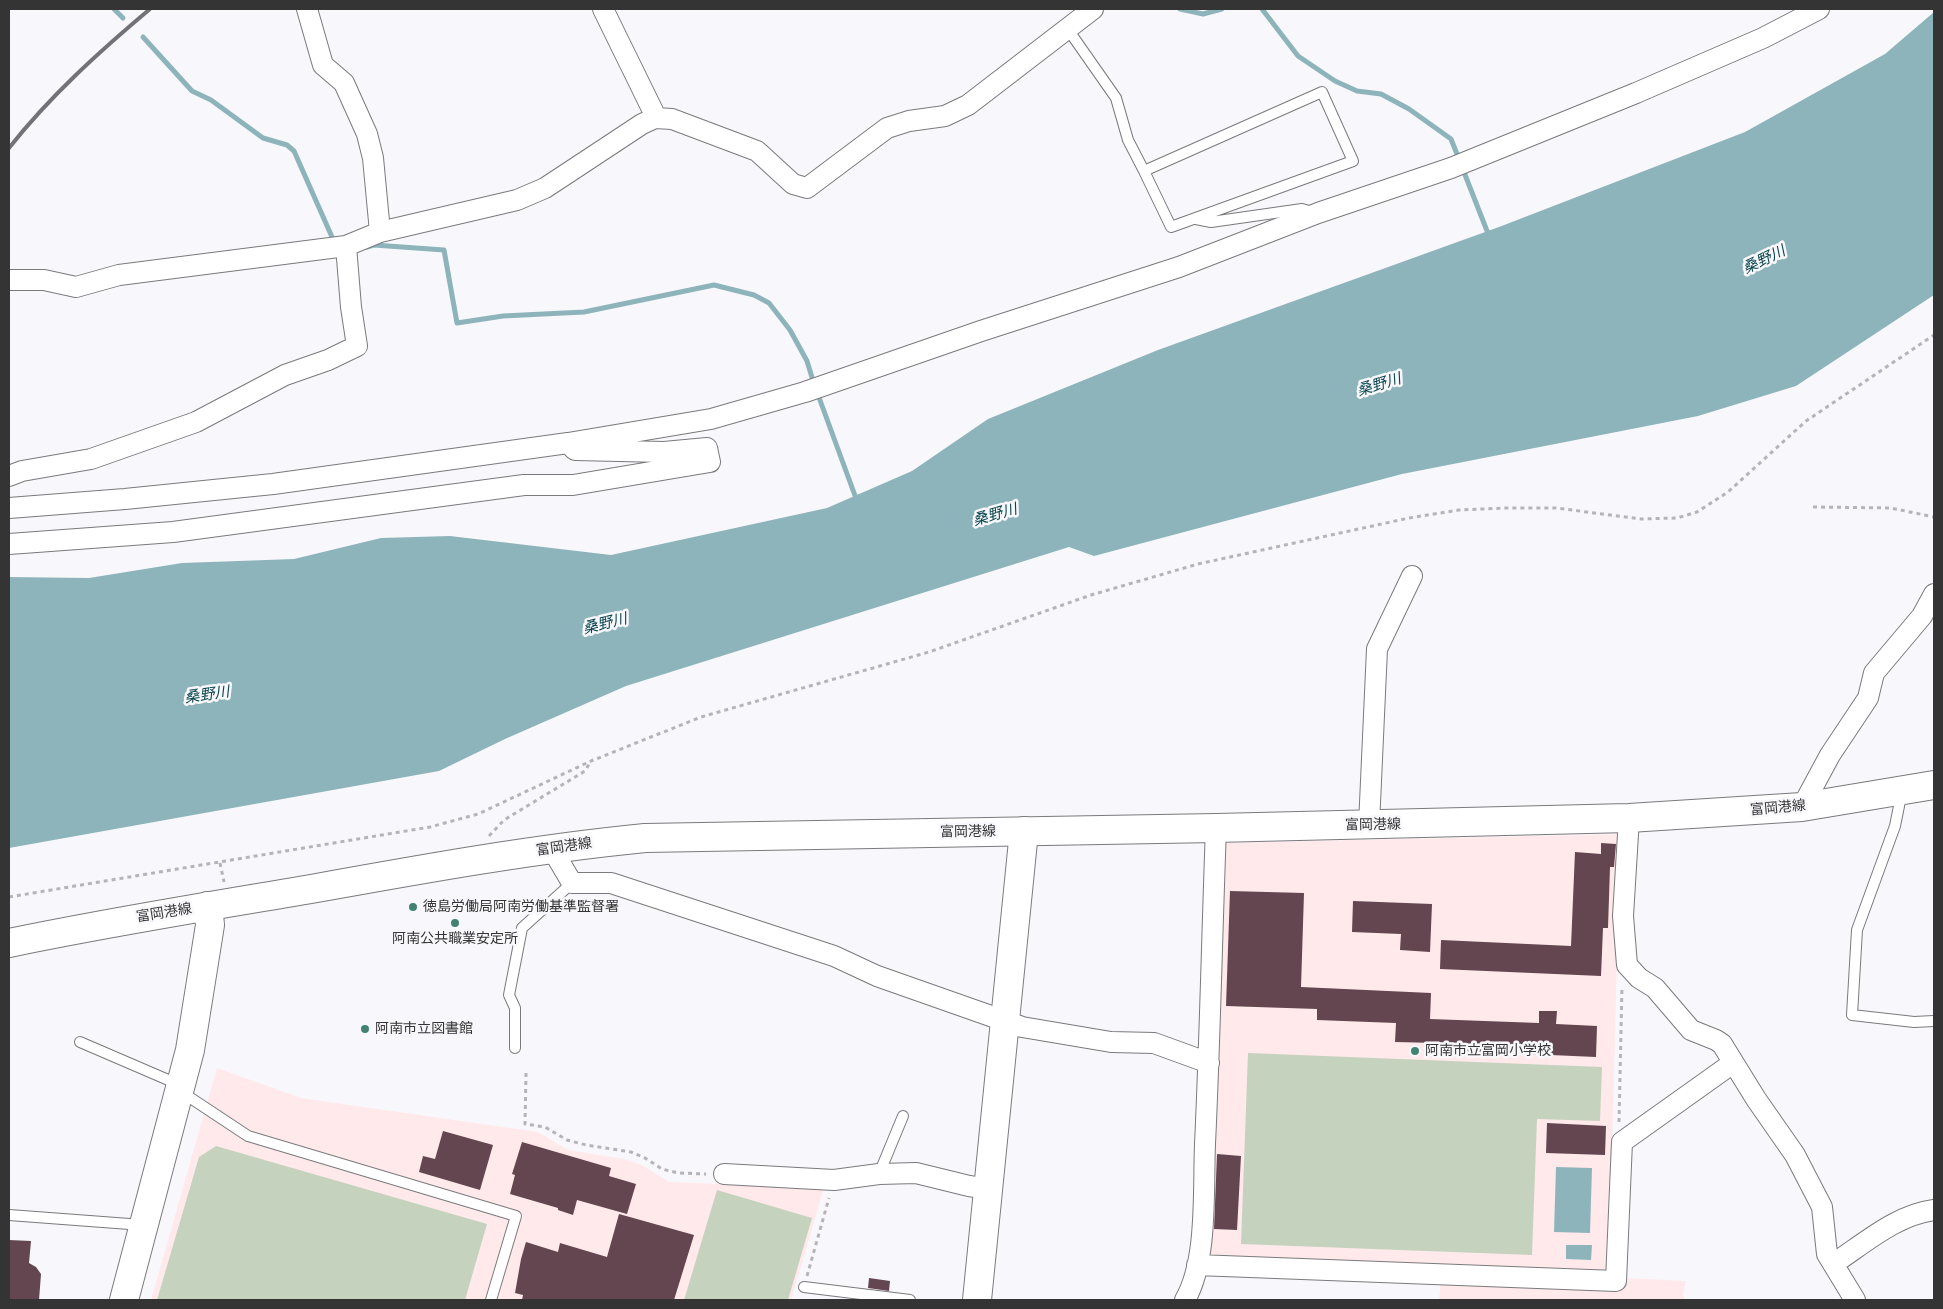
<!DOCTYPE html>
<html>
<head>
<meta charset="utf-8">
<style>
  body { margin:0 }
  #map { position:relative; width:1943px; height:1309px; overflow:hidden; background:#f8f8fc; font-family:Literata,serif }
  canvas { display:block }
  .frame { position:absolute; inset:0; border:10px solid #343435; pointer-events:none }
</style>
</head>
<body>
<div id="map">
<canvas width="1943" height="1309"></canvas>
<div class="frame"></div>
</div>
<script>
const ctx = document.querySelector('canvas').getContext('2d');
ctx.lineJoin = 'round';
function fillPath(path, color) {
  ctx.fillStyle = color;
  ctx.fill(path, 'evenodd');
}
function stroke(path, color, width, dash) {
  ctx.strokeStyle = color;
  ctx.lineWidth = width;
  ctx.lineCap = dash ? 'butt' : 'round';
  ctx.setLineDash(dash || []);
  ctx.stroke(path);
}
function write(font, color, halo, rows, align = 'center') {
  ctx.font = font + ' Literata,"Noto Sans JP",serif';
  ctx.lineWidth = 5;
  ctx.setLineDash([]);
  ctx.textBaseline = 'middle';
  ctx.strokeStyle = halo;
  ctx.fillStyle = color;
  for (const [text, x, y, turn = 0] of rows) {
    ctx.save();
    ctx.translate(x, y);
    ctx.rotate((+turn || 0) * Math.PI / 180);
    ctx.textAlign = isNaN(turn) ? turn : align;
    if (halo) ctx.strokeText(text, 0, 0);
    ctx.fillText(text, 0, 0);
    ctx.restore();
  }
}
fillPath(new Path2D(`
  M1620,834L1609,1274L1209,1258L1223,843Z
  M217,1068L301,1098L538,1132L568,1150L624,1159L642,1165L669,1182L824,1188L791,1300H151Z
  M1624,1278L1686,1281L1683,1295L1685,1300H1439L1441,1279Z`), '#ffe9eb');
fillPath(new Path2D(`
  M1248,1053L1602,1067L1600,1121L1537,1119L1532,1255L1241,1244Z
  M216,1146L487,1224L465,1300H157L199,1157Z
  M717,1190L812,1218L788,1300H684Z`), '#c5d2bd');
fillPath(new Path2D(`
  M1934,12V295L1796,386L1698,416L1402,474L1094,556L1069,547L626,686L505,739L439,771L9,848V577L89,578L182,563L294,559L381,538L450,536L611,555L827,508L912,471L988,419L1158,350L1499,227L1745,132L1885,54Z
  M1556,1167L1592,1168L1590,1233L1554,1232Z
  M1566,1245H1592L1591,1260L1566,1259Z`), '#8eb4bb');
stroke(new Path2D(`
  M114,9L123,18
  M1180,9L1203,14L1222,9
  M1262,9L1298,56L1335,81L1357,91L1381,94L1409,109L1451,139L1459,159
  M143,37L192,91L211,100L263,138L287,145L294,151L332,237L334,244
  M1462,167L1489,236
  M367,247L374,245L444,250L457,323L503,316L584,312L714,285L754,295L769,303L790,330L807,361L814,384
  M817,392L857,501`), '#8eb4bb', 5);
fillPath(new Path2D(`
  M1601,843L1616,844L1614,867H1610L1608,928H1603L1601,976L1440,969L1441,940L1571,946L1575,852L1601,854Z
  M1230,891L1304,893L1301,987L1431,993L1430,1019L1539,1023V1011H1557L1556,1024L1597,1026L1596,1057L1437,1050V1043L1395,1042L1396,1023L1317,1020V1009L1226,1006Z
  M1353,901L1432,904L1430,952L1400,950L1401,934L1352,932Z
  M1547,1123L1606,1126L1605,1155L1546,1153Z
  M443,1131L493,1145L480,1190L419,1172L423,1156L435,1159Z
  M522,1142L611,1168L609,1176L636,1184L627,1214L577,1200L573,1215L558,1210V1208L510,1194L515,1175L512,1174Z
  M1217,1154L1241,1156L1237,1230L1214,1229Z
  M619,1214L694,1235L674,1300H522L523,1295L515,1293L521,1259L526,1242L558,1252L560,1243L607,1257Z
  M9,1240L31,1241L29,1263L36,1267L41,1274L39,1300H9Z
  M869,1278L890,1281L889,1291L868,1288Z`), '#634650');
const lane = new Path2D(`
  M1067,28L1116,98L1128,140L1144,171L1322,92L1353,161L1171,227L1144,171
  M1196,219L1211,222L1302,209L1312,212
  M1902,791L1895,826L1857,930L1852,1015L1914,1022L1934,1021
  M80,1042L180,1085
  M515,1048V1008L509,995L522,928L572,883
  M180,1091L248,1136L516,1216L491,1300
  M879,1174L903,1116
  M9,1215L143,1225
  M804,1287L910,1300`);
const street = new Path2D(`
  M307,9L323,65L344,83L367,134L373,158L380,232
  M603,9L653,111L655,118
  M9,280H44L76,287L119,275L346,246L380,232L517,200L545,188L642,124L655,118L672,119L757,151L793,184L807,188L887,128L909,121L945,116L968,105L1093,9
  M9,476L22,471L91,459L196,422L285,375L328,360L357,346L351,307L346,246
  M9,508L125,499L273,484L568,443
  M9,544L173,532L524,485H573L710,462L707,448L664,452L575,450L568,443L711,419L805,392L981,331L1179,267L1318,213L1451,168L1636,93L1763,38L1819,9
  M1802,807L1830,755L1868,698L1874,673L1922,616L1934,594
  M1629,818L1623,916L1627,965L1639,978L1655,988L1691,1030L1716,1040L1722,1044L1756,1099L1795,1155L1822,1207L1827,1254L1855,1300
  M1369,825L1377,649L1412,576
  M552,849L572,883H611L834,956L877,976L1022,1027L1111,1042L1154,1043L1209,1063
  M724,1174L834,1180L879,1174L916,1173L969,1186L989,1189
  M1833,1264C1865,1243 1896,1215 1934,1210
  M1197,1265L1616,1281L1622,1142L1733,1063
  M1185,1300C1208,1260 1203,1190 1205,1144C1210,1039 1212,933 1216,828`);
const secondary = new Path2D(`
  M124,1300L190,1050L210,925L208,906
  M977,1300L1024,831`);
const primary = new Path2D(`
  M9,943C109,922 210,906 311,889C422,869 533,849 645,838L1216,828L1629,818L1802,807L1934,785`);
stroke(lane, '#7a7a7d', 12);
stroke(street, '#7a7a7d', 22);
stroke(secondary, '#7a7a7d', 30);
stroke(primary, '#7a7a7d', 30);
stroke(new Path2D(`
  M1813,507L1891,508L1934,517
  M489,836L504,820L585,771L591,761
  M220,863L224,882
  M9,897L430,827L478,814L591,761L701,717L929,652L1091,595L1198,564L1409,518L1459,510L1507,508H1556L1641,519L1677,518L1697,512L1728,492L1806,421L1934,335
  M526,1073L525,1124L545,1127L567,1140L586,1145L631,1152L645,1158L662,1169L678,1173L706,1174
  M1619,1122L1622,986
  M807,1276L829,1198`), '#b5b5b8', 3, [4, 4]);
stroke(lane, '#fff', 10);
stroke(street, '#fff', 20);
stroke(secondary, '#fff', 28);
stroke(primary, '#fff', 28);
stroke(new Path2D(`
  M9,148C50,96 100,51 150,9`), '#737375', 4);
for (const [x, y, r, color] of [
  [413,907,5,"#418272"],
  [455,923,5,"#418272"],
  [365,1029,5,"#418272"],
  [1415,1051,5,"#418272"]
]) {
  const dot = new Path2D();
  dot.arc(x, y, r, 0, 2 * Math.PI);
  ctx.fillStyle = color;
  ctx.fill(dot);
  stroke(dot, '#f8f8fc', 2);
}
write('14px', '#343435', '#f8f8fc', [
  ["富岡港線",1778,808,-5],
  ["富岡港線",1373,825,-1],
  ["富岡港線",968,832,-1],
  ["富岡港線",564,847,-8],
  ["富岡港線",164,913,-9]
]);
write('14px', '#343435', '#f8f8fc', [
  ["徳島労働局阿南労働基準監督署",423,907],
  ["阿南公共職業安定所",455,939,"center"],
  ["阿南市立図書館",375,1029],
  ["阿南市立富岡小学校",1425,1051]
], 'left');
write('italic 15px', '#0a454e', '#f8f8fc', [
  ["桑野川",1764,260,-26],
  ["桑野川",1379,385,-17],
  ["桑野川",995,515,-16],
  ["桑野川",605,624,-14],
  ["桑野川",207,695,-8]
]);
</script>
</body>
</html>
